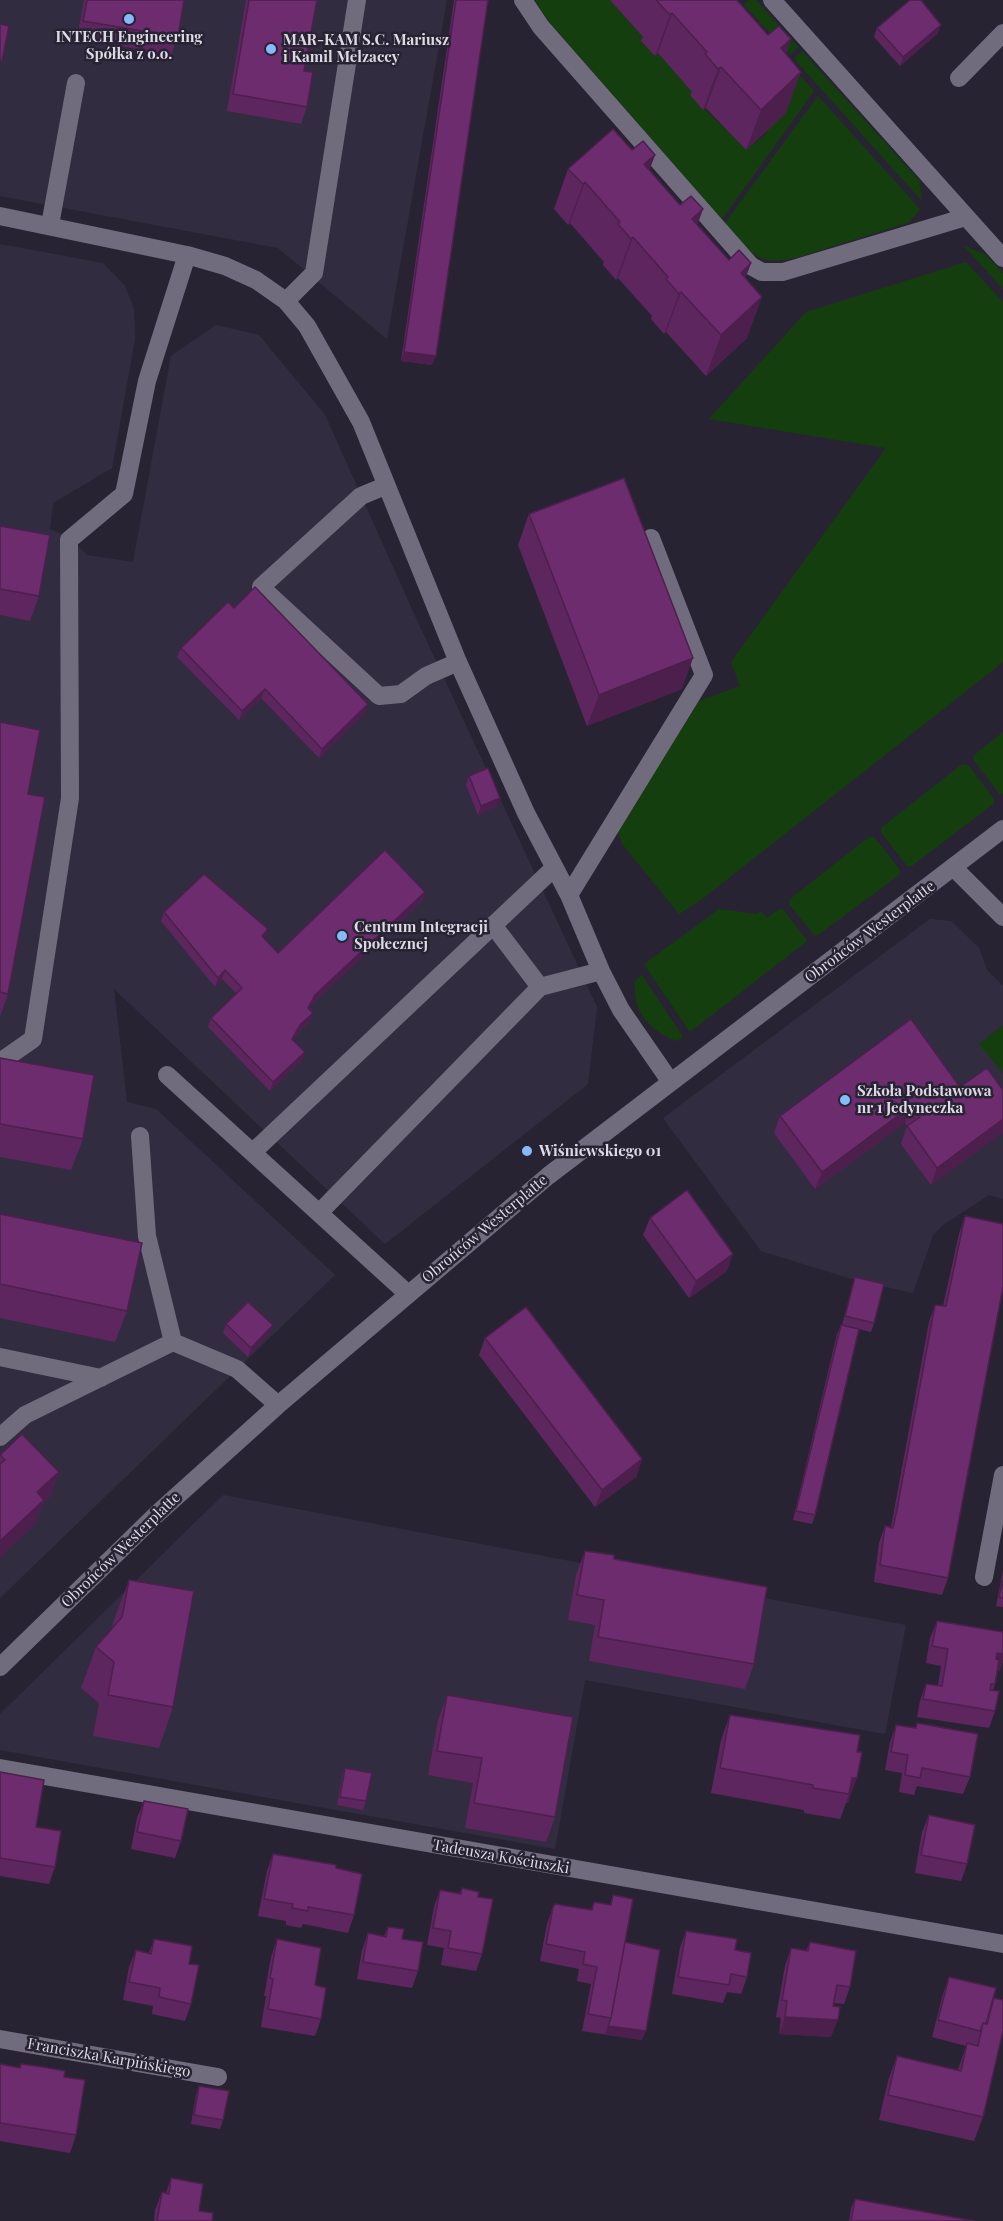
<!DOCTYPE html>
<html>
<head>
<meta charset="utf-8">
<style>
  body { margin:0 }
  canvas { display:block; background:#282333 }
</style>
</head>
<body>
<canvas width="1003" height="2221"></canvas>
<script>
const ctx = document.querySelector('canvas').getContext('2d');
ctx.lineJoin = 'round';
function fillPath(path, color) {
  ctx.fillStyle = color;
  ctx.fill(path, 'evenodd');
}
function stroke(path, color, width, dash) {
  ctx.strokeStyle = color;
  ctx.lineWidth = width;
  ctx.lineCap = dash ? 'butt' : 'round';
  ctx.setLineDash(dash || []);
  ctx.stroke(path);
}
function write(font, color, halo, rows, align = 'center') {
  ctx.font = font + ' "Playfair Display",serif';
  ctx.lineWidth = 5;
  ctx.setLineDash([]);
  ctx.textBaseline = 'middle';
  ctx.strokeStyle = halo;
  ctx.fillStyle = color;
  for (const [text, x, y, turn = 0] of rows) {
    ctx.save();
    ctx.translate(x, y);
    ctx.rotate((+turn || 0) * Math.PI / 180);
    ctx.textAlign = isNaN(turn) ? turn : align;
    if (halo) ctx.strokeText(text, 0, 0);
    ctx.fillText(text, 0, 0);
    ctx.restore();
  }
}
fillPath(new Path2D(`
  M0,0H447L387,339L278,248L0,196Z
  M0,244L103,263L125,286L134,309L135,339L112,468L53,503L50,529L71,539L87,555L133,562L171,356L216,325L259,335L325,415L415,616L597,1007L588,1084L385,1244L114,989L127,1102L156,1109L335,1275L0,1598Z
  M930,919L951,921L979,948L987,970L1003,986V1199L989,1195L943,1225L933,1235L913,1293L855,1280L761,1251L663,1118Z
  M223,1495L906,1625L885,1734L585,1680L555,1849L0,1750V1714Z`), '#322c41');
fillPath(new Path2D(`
  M535,0H610L644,39L641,41L654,55L652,58L658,53L693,93L687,98L691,96L722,126L717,132L723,126L746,150L765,135L798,73L814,91L722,219L549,22Z
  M749,0H756L798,47L790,55L744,5Z
  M802,51L919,180L922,201L794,59Z
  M818,96L920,209L910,222L799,257C757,268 751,253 725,223Z
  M963,245L986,255L1003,273V289Z
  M966,262L1003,302V662L701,900L679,914L623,845L617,831L699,701L740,686L731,662L886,448L709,419L806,312Z
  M1003,732V794L1000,795L973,759L974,755Z
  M962,764L969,766L994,799L993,804L912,866H907L881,832V828Z
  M869,837H874L900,870L899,875L818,935H814L789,904L790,899Z
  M719,909L757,914L761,911L767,918L779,909H783L807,941L690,1032L644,964Z
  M642,975L683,1037L677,1041C650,1031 632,1012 635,981Z
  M1003,1025V1073L979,1044Z`), '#143e0d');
stroke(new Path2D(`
  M523,0L541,27L751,266L762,272H783L966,217
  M772,0L1003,258
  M959,78L1003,33
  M0,216L187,255L225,266L256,280L286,301L307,326L361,422L458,662L526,813L569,895L601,971L621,1010L670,1081
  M50,225L76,83
  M286,301L314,273L357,0
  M385,486L361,496L261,587L379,696L401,694L426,676L458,662
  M954,868L1003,917
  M569,895L704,675L651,538
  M540,987L601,971
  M0,1062L33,1039L70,798L69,540L124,494L147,381L187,255
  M167,1075L408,1294
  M140,1136L147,1236L173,1342L237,1369L278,1405
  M253,1152L554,868
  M319,1213L540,987L493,925
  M0,1357L101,1378
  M0,1437L25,1415L173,1342
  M984,1577L1003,1475
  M0,1667L158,1513L278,1405L548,1176L1003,829
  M0,1768L1003,1944
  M0,2039L218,2077`), '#706c7e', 18);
fillPath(new Path2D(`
  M84,0H184L178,37L171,55L77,38Z
  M246,0H317L304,71L307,107L301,124L227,111Z
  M454,0H488L432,365L401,361Z
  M610,0H737L768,35L791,39L786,54V113L746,150L706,108L703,110L690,95L692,92L658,53L655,56L641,41L643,37Z
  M877,28L938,33L900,66L874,37Z
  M632,150L655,155L649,170L729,260L751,263L745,279L747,338L706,376L666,332L664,334L651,319L652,316L618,278L616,280L603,265L604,262L570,223L568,225L554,209L568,169Z
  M529,514L682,689L587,726L518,545Z
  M0,526L39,596L30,621L0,615Z
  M234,608L365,713L319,758L261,698L239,720L177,657L181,648Z
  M0,722L28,794L8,994L0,1017Z
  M469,776L497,806L478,815L466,785Z
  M425,892L422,901L312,1004L309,1009L313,1013L309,1022L297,1034L293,1040L305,1052L301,1061L270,1091L208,1027L211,1018L236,993L222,979L215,987L161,921L164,912L268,929L264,939L278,953Z
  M0,1058L83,1139L71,1170L0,1157Z
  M960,1087L1003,1090V1132L931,1185L901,1144L907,1126L905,1123L815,1189L774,1133L780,1116Z
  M0,1214L127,1311L115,1342L0,1318Z
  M965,1216L948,1578L942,1595L874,1582L879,1543L885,1526L891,1527L929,1322L935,1305L943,1306L959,1234Z
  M650,1218L727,1271L689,1298L643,1235Z
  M855,1277L874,1323L871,1332L842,1325Z
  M226,1324L269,1334L248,1357L223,1333Z
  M841,1325L815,1515L812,1524L793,1520L837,1334Z
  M485,1338L642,1459L636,1477L595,1507L479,1355Z
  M0,1455L59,1472L50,1497L43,1503L35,1524L0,1557Z
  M585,1551L614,1559L754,1664L745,1689L589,1661L595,1625L568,1620L576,1575Z
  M1003,1571V1607L996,1606Z
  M129,1580L173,1707L159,1748L93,1736L99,1703L81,1688L96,1647L112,1628L114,1620Z
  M937,1621L1003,1632V1661L999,1671H997L995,1684L993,1690L995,1711L989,1728L917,1717L920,1701L926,1684L938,1686L941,1666L926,1663L930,1638Z
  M447,1695L555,1817L546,1842L465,1828L473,1783L428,1775L438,1720Z
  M730,1715L860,1735L848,1803H846L840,1819L804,1813V1810L711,1793L721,1740Z
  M917,1723L970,1777L963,1794L917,1786L914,1795L899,1792L902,1773L885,1770L890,1742L896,1725L915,1728Z
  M345,1768L366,1801L363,1810L337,1805L342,1777Z
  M0,1772L36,1827L55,1867L49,1884L0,1876Z
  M144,1801L181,1841L175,1858L131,1849L137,1818Z
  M929,1815L967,1864L961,1881L915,1873L922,1832Z
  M273,1854L336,1868L354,1915L348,1933L303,1924L301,1928L286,1925V1921L258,1916L267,1871Z
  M462,1888L478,1897L482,1954L476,1971L441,1965L444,1948L427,1945L434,1907L440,1890L460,1893Z
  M613,1895L625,1942L642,2040L582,2031L591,1984L577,1981L579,1969L540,1961L547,1924L553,1907L591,1910L594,1902L610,1905Z
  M388,1927L402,1939L418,1971L412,1988L357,1979L362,1950L368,1933L384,1936Z
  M686,1931L735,1950L747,1977L741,1994L727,1992L723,2003L672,1994L680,1948Z
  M154,1939L189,1964L191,2004L185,2021L152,2014L153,2006L123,2000L129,1967L136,1950L149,1953Z
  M277,1939L315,1985L321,2019L315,2036L261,2027L266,1996H264L271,1957Z
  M810,1942L850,1987L844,2004L834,2003L831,2037L779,2034L781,2018L776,2017L785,1966L791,1948L806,1951Z
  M949,1977L992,2004L983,2117L974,2141L879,2120L888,2081L897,2056L958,2070L966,2046L932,2037L943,1994Z
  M0,2064L20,2068L21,2064L64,2077L76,2135L70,2153L0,2141Z
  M199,2086L223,2120L220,2129L191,2124L196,2095Z
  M171,2178L199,2211L212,2221H154L155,2210L162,2192L166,2193Z
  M855,2199L974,2221H849L851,2208Z`), '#5d265f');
fillPath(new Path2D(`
  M672,13L658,53L655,56L670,15Z
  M941,25L938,33L900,66L903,57Z
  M791,39L776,80L781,48Z
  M721,67L706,108L703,110L718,69Z
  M801,72L786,113L746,150L761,110Z
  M655,155L640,195L644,164Z
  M585,182L570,223L568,225L583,184Z
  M703,209L689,249L692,219Z
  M633,237L618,278L616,280L631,239Z
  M751,263L736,304L741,273Z
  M681,292L666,332L664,334L679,294Z
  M762,297L747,338L706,376L721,335Z
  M404,352L436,356L432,365L401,361Z
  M693,658L682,689L587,726L599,695Z
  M265,689L261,698L239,720L242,711Z
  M368,704L365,713L319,758L322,749Z
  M500,798L497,806L478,815L481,806Z
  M425,892L422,901L312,1004L305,1017L308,1008L315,995Z
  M268,929L265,938L258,945L262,936Z
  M225,970L222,979L215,987L218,978Z
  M313,1013L309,1022L297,1034L289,1048L292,1039L300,1025Z
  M305,1052L301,1061L270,1091L273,1082Z
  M911,1106L905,1123L815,1189L822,1172Z
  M1003,1119V1132L931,1185L937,1168Z
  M733,1254L727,1271L689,1298L696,1281Z
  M273,1325L269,1334L248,1357L251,1348Z
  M642,1459L636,1477L595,1507L602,1490Z
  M59,1472L50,1497L43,1503L35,1524L0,1557V1541L37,1492Z
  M997,1653L1003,1654V1661L999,1671L991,1670Z
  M852,1778H857L848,1803H846L849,1794Z
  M785,2017L838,2020L831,2037L779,2034Z
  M608,2026L646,2031L642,2040L605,2035Z`), '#4c1f4d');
const building = new Path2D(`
  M87,0H184L178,37L83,21Z
  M249,0H317L304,71L313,72L307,107L233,94Z
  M456,0H488L436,356L404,352Z
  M656,0H737L768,35L779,26L791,39L781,48L801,72L761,110L721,67L718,69L705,54L707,52L672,13L670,15Z
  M910,0H921L941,25L903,57L877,28Z
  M0,24L9,26L2,61H0Z
  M613,129L632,150L643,141L655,155L644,164L680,205L691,196L703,209L692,219L729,260L739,250L751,263L741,273L762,297L721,335L681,292L679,294L666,279L668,277L633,237L631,239L618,224L620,222L585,182L583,184L568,169Z
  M624,478L693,658L599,695L529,514Z
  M0,526L50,535L39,596L0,589Z
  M255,587L368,704L322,749L265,689L242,711L181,648L228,602L234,608Z
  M0,722L40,730L28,794L45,797L8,994L0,992Z
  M488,768L500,798L481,806L469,776Z
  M385,850L425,892L315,995L308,1008L313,1013L300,1025L292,1039L305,1052L273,1082L211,1018L242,988L225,970L218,978L164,912L204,874L268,929L262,936L278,953Z
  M911,1019L960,1087L987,1068L1003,1090V1119L937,1168L907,1126L920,1117L911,1106L822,1172L780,1116Z
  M0,1058L94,1075L83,1139L0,1124Z
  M687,1190L733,1254L696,1281L650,1218Z
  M0,1214L142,1243L127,1311L0,1284Z
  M965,1216L1003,1224V1287L948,1578L880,1565L885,1526L893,1528L897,1509L935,1305L946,1306Z
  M855,1277L884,1284L874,1323L845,1316Z
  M248,1302L273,1325L251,1348L226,1324Z
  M526,1307L642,1459L602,1490L485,1338Z
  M841,1325L859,1329L815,1515L796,1511Z
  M22,1434L59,1472L37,1492L44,1500L0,1541V1464L5,1460L0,1455Z
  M585,1551L614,1555V1559L767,1587L754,1664L598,1637L604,1600L577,1595Z
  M1003,1578V1598L999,1597Z
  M129,1580L194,1591L173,1707L108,1695L114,1662L96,1647L122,1617Z
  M937,1621L1003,1632V1654L997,1653L996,1659L999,1660L995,1684H991L990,1690L999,1691L995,1711L923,1699L926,1684L942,1686L948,1649L932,1646Z
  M447,1695L573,1717L555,1817L474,1803L482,1758L437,1751Z
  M730,1715L860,1735L857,1752H862L857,1778H852L849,1794L813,1788V1785L720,1768Z
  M917,1723L978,1734L970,1777L922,1768L920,1778L905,1775L908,1755L891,1752L896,1725L916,1728Z
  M345,1768L372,1773L366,1801L340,1797Z
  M0,1772L44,1780L36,1827L61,1831L55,1867L0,1858Z
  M144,1801L188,1809L181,1841L137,1832Z
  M929,1815L975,1825L967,1864L921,1855Z
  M273,1854L336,1865V1868L362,1874L354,1915L308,1907V1911L292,1908L293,1904L264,1899Z
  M462,1888L479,1892L478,1897L493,1899L482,1954L448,1948L451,1931L433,1928L440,1890L461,1894Z
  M613,1895L633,1899L611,2018L588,2014L597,1967L583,1964L585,1952L546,1944L553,1907L555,1904L592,1910L594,1902L611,1905Z
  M388,1927L404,1929L402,1939L423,1942L418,1971L363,1962L368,1933L386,1937Z
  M686,1931L737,1939L735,1950L751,1953L747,1977L731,1974L729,1985L678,1977Z
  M154,1939L192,1946L189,1964L199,1965L191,2004L159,1997L160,1988L129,1982L136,1950L151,1954Z
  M277,1939L321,1948L315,1985L326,1988L321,2019L268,2009L273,1979L270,1978Z
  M625,1942L660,1950L646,2031L608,2026L611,2018Z
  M810,1942L856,1951L850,1987L837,1985L833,2006L840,2007L838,2020L785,2017L787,2001L782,2000L791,1948L808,1951Z
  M949,1977L996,1988L986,2024L983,2023L980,2031L938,2020Z
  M994,1998L1003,2000V2031L983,2117L888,2095L897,2056L961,2071L967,2043L978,2046L983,2023L987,2024Z
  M0,2064L20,2068L21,2064L43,2067L65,2071L64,2077L85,2080L76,2135L0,2123Z
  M199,2086L229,2091L223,2120L194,2115Z
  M171,2178L203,2184L199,2211L213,2213L212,2221H157L162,2192L169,2194Z
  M855,2199L974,2221H851Z`);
fillPath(building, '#6c2c6e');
stroke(building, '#4c1f4d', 1.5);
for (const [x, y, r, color] of [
  [129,19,6,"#85bbfb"],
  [271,49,6,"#85bbfb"],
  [342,936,6,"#85bbfb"],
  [845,1100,6,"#85bbfb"],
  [527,1151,6,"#85bbfb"]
]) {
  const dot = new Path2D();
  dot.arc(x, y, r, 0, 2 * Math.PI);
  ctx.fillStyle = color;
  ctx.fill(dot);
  stroke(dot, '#282333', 2);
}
write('bold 15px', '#dddae5', '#282333', [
  ["INTECH Engineering",129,37,"center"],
  ["Spółka z o.o.",129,54,"center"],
  ["MAR-KAM S.C. Mariusz",283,40],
  ["i Kamil Melzaccy",283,57],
  ["Centrum Integracji",354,927],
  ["Społecznej",354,944],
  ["Szkoła Podstawowa",857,1091],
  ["nr 1 Jedyneczka",857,1108],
  ["Wiśniewskiego 01",539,1151]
], 'left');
write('15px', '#dddae5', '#282333', [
  ["Obrońców Westerplatte",870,932,-37],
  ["Obrońców Westerplatte",485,1229,-40],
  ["Obrońców Westerplatte",121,1550,-44],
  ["Tadeusza Kościuszki",501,1857,10],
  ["Franciszka Karpińskiego",109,2058,10]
]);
</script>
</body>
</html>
